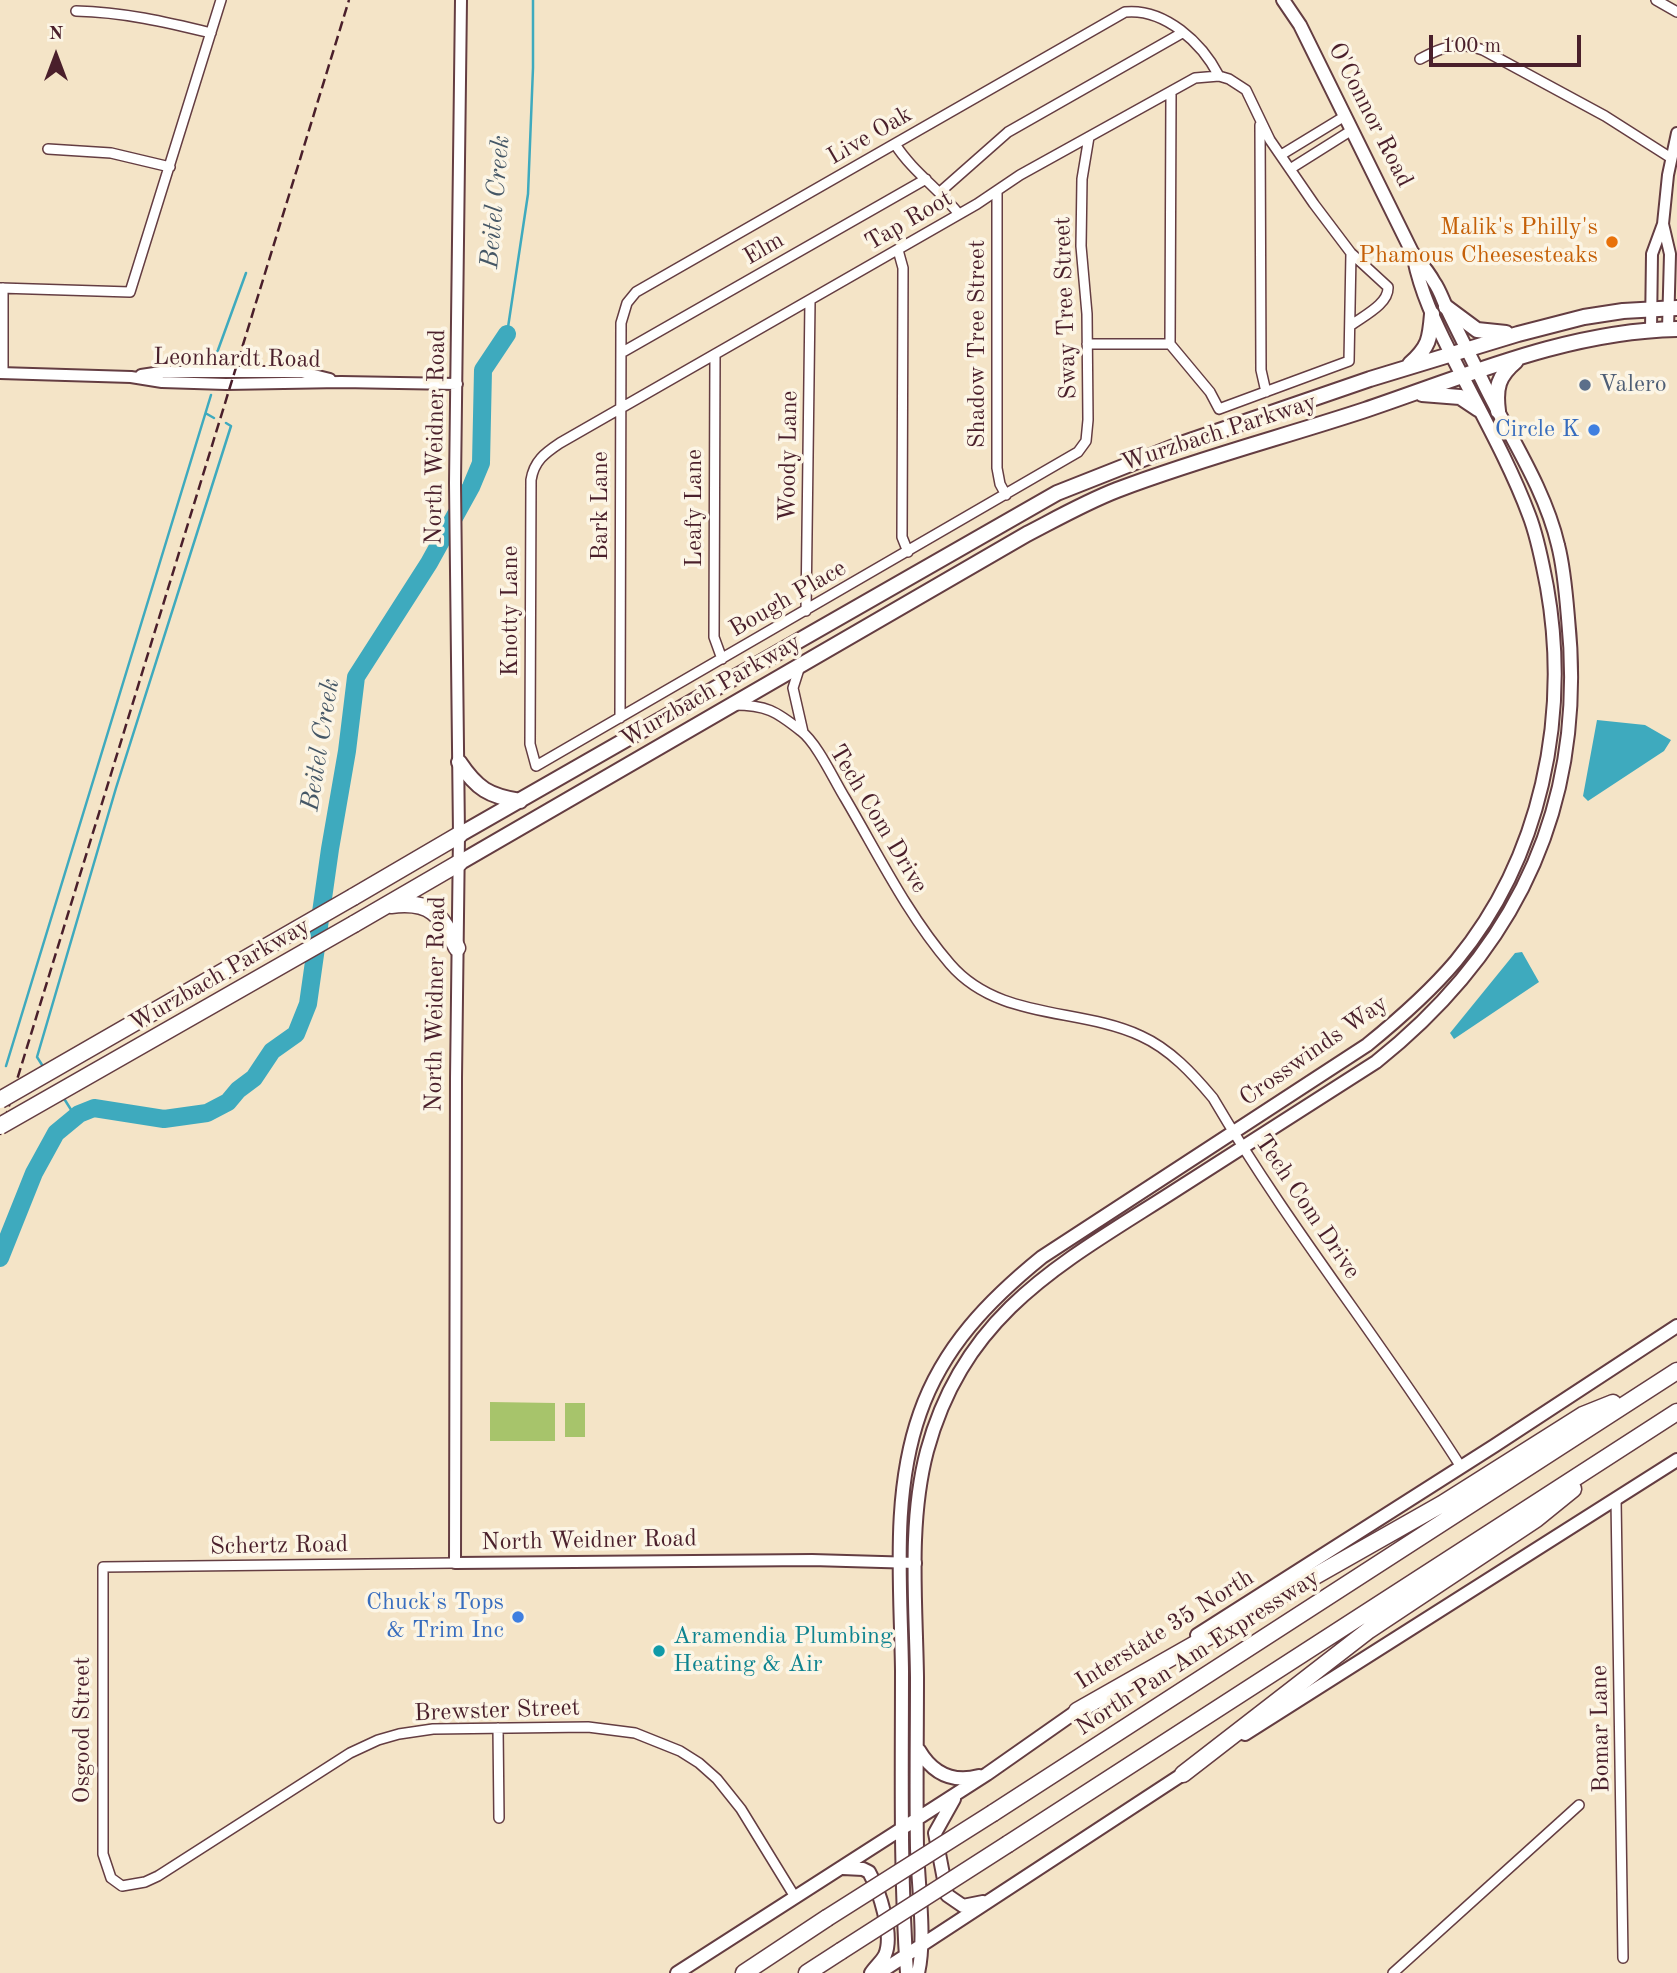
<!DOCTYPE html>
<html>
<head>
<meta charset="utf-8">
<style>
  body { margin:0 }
  #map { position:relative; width:1677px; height:1973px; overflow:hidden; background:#f4e4c7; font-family:"Old Standard TT",serif }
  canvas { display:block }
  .north { position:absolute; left:21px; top:21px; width:70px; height:70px; -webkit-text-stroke:5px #fcf5e5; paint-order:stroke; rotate:0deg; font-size:19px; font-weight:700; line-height:28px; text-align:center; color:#4a1f2b }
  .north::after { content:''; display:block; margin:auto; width:24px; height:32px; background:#4a1f2b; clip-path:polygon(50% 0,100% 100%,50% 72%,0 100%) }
  .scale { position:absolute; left:1429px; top:35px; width:152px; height:32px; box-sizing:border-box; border:4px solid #4a1f2b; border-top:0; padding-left:9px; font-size:21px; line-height:24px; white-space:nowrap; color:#4a1f2b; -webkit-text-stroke:5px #fcf5e5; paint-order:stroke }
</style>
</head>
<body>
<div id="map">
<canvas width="1677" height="1973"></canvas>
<div class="north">N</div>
<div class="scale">100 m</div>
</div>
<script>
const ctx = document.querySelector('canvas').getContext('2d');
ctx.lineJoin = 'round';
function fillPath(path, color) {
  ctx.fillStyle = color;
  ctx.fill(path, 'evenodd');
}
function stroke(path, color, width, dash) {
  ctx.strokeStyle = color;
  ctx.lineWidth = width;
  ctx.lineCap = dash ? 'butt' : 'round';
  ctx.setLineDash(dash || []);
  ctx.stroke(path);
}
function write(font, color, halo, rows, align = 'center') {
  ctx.font = font + ' "Old Standard TT",serif';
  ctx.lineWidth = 7;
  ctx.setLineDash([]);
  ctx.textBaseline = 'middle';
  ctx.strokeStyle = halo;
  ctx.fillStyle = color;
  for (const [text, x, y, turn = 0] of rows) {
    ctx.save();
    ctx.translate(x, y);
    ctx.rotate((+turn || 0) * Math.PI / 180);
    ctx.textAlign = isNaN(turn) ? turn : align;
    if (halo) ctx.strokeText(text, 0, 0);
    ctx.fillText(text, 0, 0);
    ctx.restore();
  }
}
fillPath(new Path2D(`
  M490,1402L555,1403V1441H490Z
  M565,1403H585V1437H565Z`), '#a7c46b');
fillPath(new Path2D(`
  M1597,720L1645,725L1671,740L1664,751L1588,801L1583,796Z
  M1522,952L1539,982L1454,1039L1450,1033L1515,953Z`), '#3eaabe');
stroke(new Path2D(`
  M507,334L528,194L533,68V0
  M213,359L218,350L246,273
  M172,360L185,354L213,356
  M207,414L214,418
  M6,1066L211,395
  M44,1068L37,1057L116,788L231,426L226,423
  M63,1097L75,1116`), '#3eaabe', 2.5);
stroke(new Path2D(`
  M0,1258L34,1173L56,1133L79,1114L94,1108L164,1119L207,1113L228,1102L238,1090L254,1078L272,1051L296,1034L308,1004L330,849L347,751L356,677L429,563L471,487L481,463L483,370L507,334`), '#3eaabe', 18);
const minor = new Path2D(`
  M1656,0L1677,12
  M76,11C123,12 166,22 211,33
  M1420,59C1442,47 1458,41 1483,50L1605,116L1671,158
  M1260,125L1261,370L1266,392
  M1089,137L1082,179L1081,246L1087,314L1088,420L1086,441L1078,452L536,766L530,744L531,480C534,461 545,453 560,443L977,204L1020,175L1195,78L1219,76L1229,79L1246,90L1270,140L1314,204L1351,253L1388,287C1389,304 1363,316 1350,326
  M895,144C912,171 939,189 959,214
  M48,149L111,153L170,167
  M1281,155L1345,116
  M1290,169L1352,130
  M997,191V468L1000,484L1006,495
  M940,192L1008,132L1182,33
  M898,250L903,268L902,537L908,552
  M0,288L130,292L221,0
  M3,288V373
  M1087,344H1170
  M1170,344L1210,392L1219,409L1349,361L1351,253
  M1170,344L1171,92
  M621,353L926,179
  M715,354L714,637L722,659
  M806,611L810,301
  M800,666L793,688L803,732
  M734,705C766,705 776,711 801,731C817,743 834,780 845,798C878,854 907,914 950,964C999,1021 1079,1007 1141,1036C1170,1049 1193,1074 1213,1098C1288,1226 1382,1342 1461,1467
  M620,718L621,323L627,303L636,292L1125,12C1165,8 1202,43 1219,76
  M1616,1499L1623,1958
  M455,1563L103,1567V1854L111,1878L122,1886L145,1882L158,1876L350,1753L378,1740L399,1734L433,1729L588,1727L635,1733L680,1751L699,1763L717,1779L741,1809L795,1897
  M498,1728L499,1818
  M1393,1973L1579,1805`);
const tertiary = new Path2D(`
  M461,0L455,483L459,835L456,1078L455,1563L812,1560L916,1563
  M1663,224L1670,254L1668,329
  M1651,330L1652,254L1663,224L1668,175L1677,133
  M0,373L131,377L162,382L226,384L341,382L457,384
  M141,375L161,372H302L330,379`);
const secondary = new Path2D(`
  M1197,1635L1494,1446L1677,1326
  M1245,1734L1677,1460
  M919,1750C933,1774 953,1783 979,1776
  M954,1799L935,1833L947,1895L963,1906L983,1902
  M843,1868L863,1869L869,1872C879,1890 894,1935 885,1955C882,1961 875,1967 871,1973
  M677,1973L987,1774L1084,1706
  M879,1973L1189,1770
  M907,1973C900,1873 902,1772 902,1671C901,1586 891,1495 920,1413C943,1347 989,1300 1042,1257L1367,1045C1399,1019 1429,993 1456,961C1541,858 1570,717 1547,587C1542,562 1538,538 1529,515C1509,461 1476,404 1450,352C1435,322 1421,293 1414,259
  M918,1973C926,1940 918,1884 917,1848C916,1791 917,1734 917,1677C916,1603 908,1523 927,1451C965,1310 1066,1261 1179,1188C1245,1146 1310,1104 1376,1062C1519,948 1587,802 1568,618C1566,594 1564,568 1558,545C1545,489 1510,437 1485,386C1473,361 1460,336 1448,311C1443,301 1440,290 1434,282C1428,271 1420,262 1412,252L1300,25L1283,0`);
const trunk = new Path2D(`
  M1446,307L1477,330L1506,333
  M1410,364C1429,347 1430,339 1432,314
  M1422,394L1460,397L1478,409
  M1498,411C1495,388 1498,376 1516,361
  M459,762C477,789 489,796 520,801
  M459,835L1057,493L1181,444L1370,379L1518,334L1584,317L1623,311L1677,308
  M459,863L1027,534C1056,519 1086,502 1117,490C1198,459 1283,437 1365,410C1466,376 1568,331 1677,329`);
const motorway = new Path2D(`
  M353,897L459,835
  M391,905C432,900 440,914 457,948
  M354,924L459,863
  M1077,1711L1442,1504L1583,1415L1613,1403
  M1183,1774L1369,1630L1536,1519L1573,1489
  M993,1813L1677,1371
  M1008,1844L1677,1412
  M744,1973L827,1918
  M807,1973L841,1951`);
stroke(minor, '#643d42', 12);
stroke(tertiary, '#643d42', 14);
stroke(secondary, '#643d42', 16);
stroke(trunk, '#643d42', 18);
stroke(motorway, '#643d42', 19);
stroke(minor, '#fff', 9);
stroke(tertiary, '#fff', 10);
stroke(secondary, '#fff', 12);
stroke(trunk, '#fff', 14);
stroke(motorway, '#fff', 16);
stroke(new Path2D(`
  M0,1135L349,0`), '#4a1f2b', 2.5, [10, 5]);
const motorwayBridge = new Path2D(`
  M0,1100L353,897
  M0,1126L354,924
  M827,1918L993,1813
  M841,1951L1008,1844`);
stroke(motorwayBridge, '#643d42', 19, []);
stroke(motorwayBridge, '#fff', 16);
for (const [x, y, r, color] of [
  [1612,242,7,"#e8710a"],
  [1585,385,7,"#5c6f8a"],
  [1594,430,7,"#3f7fe0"],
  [518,1617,7,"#3f7fe0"],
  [659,1651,7,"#0f9aa8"]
]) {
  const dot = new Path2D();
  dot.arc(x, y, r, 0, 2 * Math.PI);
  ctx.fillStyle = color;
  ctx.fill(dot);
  stroke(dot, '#fcf5e5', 2.5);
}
write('24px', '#4a1f2b', '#fcf5e5', [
  ["O'Connor Road",1370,115,63],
  ["Live Oak",870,136,-30],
  ["Tap Root",909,221,-30],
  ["Elm",764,249,-30],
  ["Sway Tree Street",1066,308,-92],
  ["Shadow Tree Street",978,344,-90],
  ["Leonhardt Road",237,359,1],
  ["Wurzbach Parkway",1219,433,-18],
  ["North Weidner Road",436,437,-89],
  ["Woody Lane",789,456,-89],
  ["Bark Lane",601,506,-90],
  ["Leafy Lane",695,508,-90],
  ["Bough Place",788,599,-30],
  ["Knotty Lane",511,611,-90],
  ["Wurzbach Parkway",711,691,-30],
  ["Tech Com Drive",878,819,59],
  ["Wurzbach Parkway",220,975,-30],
  ["North Weidner Road",436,1004,-89],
  ["Crosswinds Way",1314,1051,-35],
  ["Tech Com Drive",1307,1207,56],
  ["North Weidner Road",589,1541,-1],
  ["Schertz Road",279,1546,-1],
  ["Interstate 35 North",1165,1630,-32],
  ["North Pan Am Expressway",1198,1653,-33],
  ["Brewster Street",497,1711,-2],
  ["Bomar Lane",1601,1729,-91],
  ["Osgood Street",83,1730,-90]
]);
write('24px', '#c56008', '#fcf5e5', [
  ["Malik's Philly's",1598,228],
  ["Phamous Cheesesteaks",1598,256]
], 'right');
write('24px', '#4e5e75', '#fcf5e5', [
  ["Valero",1599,385]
], 'left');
write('24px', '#366cbe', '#fcf5e5', [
  ["Circle K",1580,430],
  ["Chuck's Tops",504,1603],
  ["& Trim Inc",504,1631]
], 'right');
write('24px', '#0d838f', '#fcf5e5', [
  ["Aramendia Plumbing",673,1637],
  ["Heating & Air",673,1665]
], 'left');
write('italic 26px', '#455766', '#fcf5e5', [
  ["Beitel Creek",496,202,-85],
  ["Beitel Creek",321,745,-81]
]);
</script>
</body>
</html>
